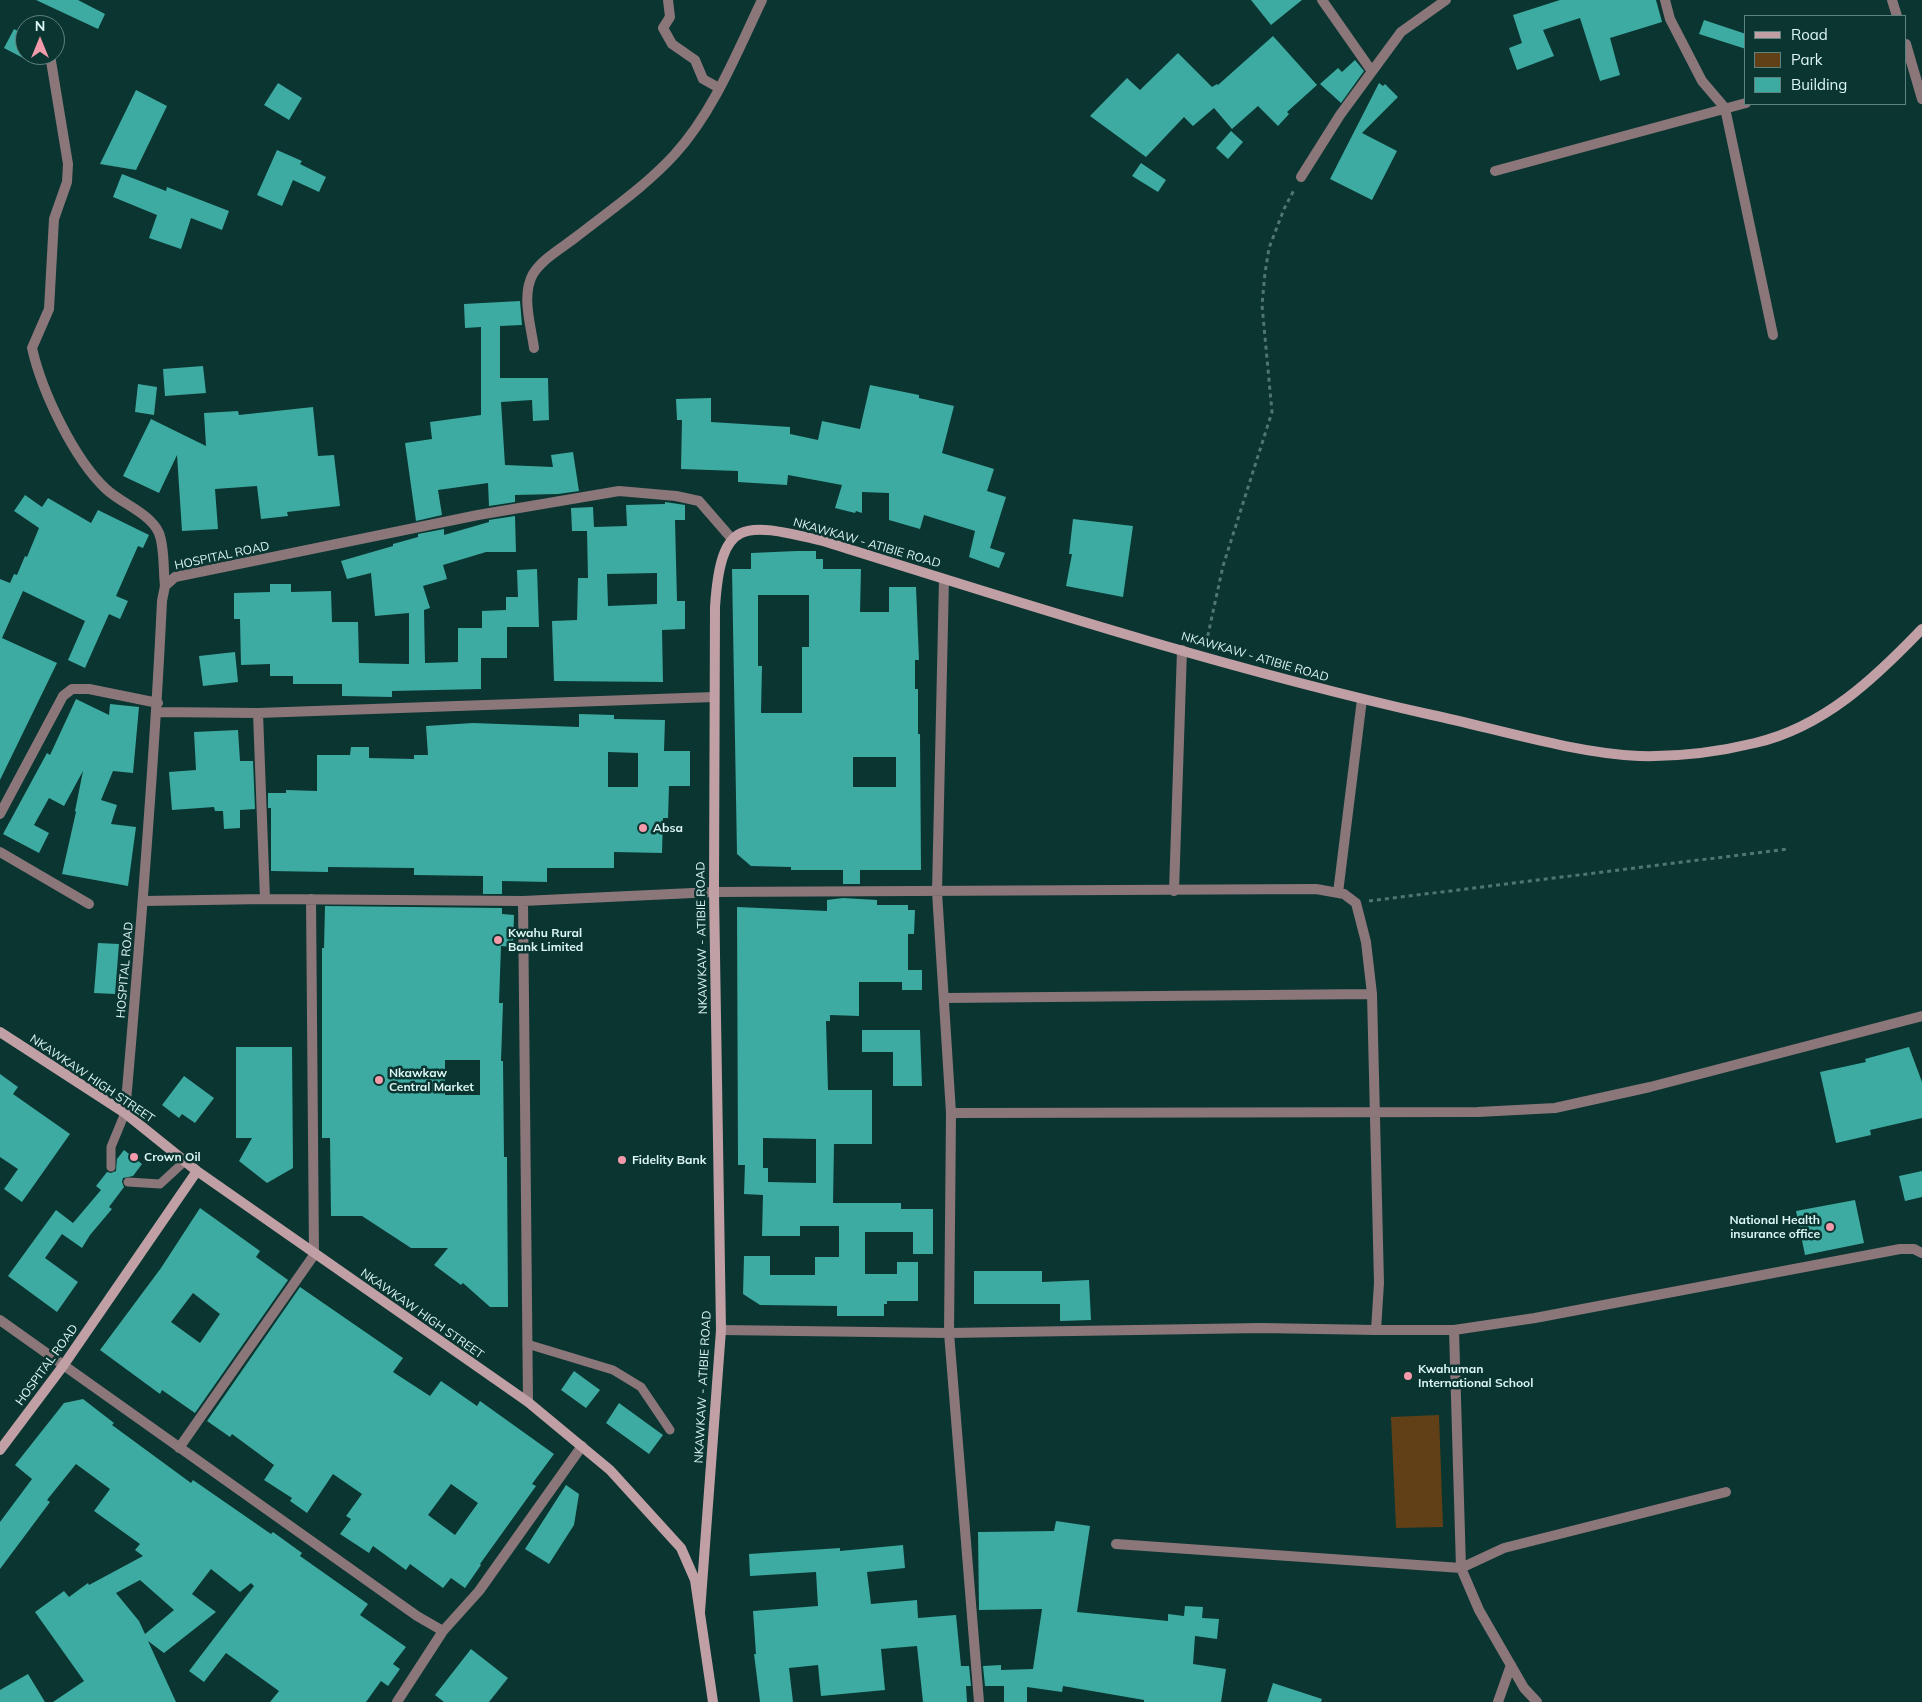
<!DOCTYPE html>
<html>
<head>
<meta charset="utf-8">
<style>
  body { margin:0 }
  #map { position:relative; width:1922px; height:1702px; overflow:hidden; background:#0b3531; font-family:Mulish,sans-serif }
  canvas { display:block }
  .legend { position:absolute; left:1744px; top:15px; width:162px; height:90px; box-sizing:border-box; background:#0b3531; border:1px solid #5e827f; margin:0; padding:6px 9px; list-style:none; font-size:15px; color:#dbf6f3 }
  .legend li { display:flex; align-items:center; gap:10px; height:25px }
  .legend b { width:25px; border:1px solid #5e827f }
  .north { position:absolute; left:15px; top:15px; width:50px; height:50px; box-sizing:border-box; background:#0b3531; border:1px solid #5e827f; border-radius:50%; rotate:0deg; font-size:14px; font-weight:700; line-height:20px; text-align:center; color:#dbf6f3 }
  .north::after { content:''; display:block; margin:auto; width:18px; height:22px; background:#f39aab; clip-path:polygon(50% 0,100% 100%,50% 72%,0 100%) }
</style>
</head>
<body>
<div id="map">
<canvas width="1922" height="1702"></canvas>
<ul class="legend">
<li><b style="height:6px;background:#c0a0a5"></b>Road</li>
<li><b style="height:14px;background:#624017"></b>Park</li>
<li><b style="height:14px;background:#3daba2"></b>Building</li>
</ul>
<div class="north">N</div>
</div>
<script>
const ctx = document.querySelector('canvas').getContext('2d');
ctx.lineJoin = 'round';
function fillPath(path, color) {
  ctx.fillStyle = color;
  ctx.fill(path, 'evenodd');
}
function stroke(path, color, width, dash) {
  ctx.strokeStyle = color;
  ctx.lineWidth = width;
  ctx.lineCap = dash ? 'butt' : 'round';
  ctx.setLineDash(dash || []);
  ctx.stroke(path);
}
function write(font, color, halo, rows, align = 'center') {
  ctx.font = font + ' Mulish,sans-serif';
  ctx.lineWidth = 5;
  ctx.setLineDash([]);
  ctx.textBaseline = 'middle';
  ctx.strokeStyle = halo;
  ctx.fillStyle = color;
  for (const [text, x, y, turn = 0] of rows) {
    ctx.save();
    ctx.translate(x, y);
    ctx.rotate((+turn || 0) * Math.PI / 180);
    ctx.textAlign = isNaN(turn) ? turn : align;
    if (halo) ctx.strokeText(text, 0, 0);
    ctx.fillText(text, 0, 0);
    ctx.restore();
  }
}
fillPath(new Path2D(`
  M1439,1415L1443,1527L1396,1528L1391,1417Z`), '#624017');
fillPath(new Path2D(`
  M36,0H78L105,14L98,29Z
  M1251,0H1302L1271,25Z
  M1560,0H1656L1662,22L1610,38L1620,75L1600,81L1580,18L1543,30L1554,56L1517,70L1509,48L1522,43L1513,15Z
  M1704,20L1746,34V49L1699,34Z
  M14,29L25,35V59L4,48Z
  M1273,36L1317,85L1287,112L1289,114L1278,126L1258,106L1232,129L1214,108L1193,126L1184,117L1146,157L1090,116L1127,78L1140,90L1178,53L1212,87L1217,84L1218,85Z
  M1355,60L1364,71L1341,103L1320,84L1338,68L1342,72Z
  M278,83L302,98L289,120L264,105Z
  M1379,83L1383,86L1385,84L1398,97L1362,133L1397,151L1372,200L1330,179Z
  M136,90L167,106L136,170L100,164Z
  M1231,131L1243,142L1228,159L1216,148Z
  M277,150L302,161L300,164L326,177L319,192L293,180L282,206L257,195Z
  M1141,163L1166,180L1158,192L1132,176Z
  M122,174L166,191L167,187L229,211L222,230L191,218L181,249L149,238L157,215L113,197Z
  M520,301L522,325L500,326V378H548L549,420L533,421L532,400L501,402L505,465L553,467L551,455L573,452L579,491L558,494L515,495V502L489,506L488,483L438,490L442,515L416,521L405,443L432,439L430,422L481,415V327L465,328L464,304Z
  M203,366L206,393L165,396L163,369Z
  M138,384L157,387L154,415L135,412Z
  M870,385L919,395V398L954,406L942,453L994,469L987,491L1006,497L990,548L1005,553L999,568L969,557L975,531L924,515L920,529L889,520V493L862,492V513L856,511L855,513L835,508L842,485L788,475L787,485L738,482V471L681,469L682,420H677L676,399L711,398V422L790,427V434L818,440L822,421L860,429Z
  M313,407L318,456L334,455L340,506L287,512L288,516L261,519L257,486L215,489L218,529L182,531L177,455L159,493L123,476L151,419L206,446L204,413L238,411L239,415Z
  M25,495L42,507L48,498L91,523L98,510L149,535L143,548L138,546L116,596L128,601L120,619L109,614L85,668L68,660L85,621L23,591L2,638L57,663L0,780V579L10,583L14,574L17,575L25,556L27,557L39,528L14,511Z
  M665,502L685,505V520H675L677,601H685V629L662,630L663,682L554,681L552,621L577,620L578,578H588L587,531H572L571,508L593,507L594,527L627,526L626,505L665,504ZM657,573V604L608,606L607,574Z
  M515,516L516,552H486L443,565L447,579L423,586L430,608L424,610L425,663L458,662V628H482V611L506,610V597H518L517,570L537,569L539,627H507V658H481V689L392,691V697L342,696V684H293V676H270V664L241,665L240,619H234V593L270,592V584H291V592L331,591L332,622H358L359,663L409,664V613L375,616L371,573L347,579L341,561L393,546V544L418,537V534L444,529V535L489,522V520Z
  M1073,519L1133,526L1123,597L1066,586L1072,554H1069Z
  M797,551H816V559H823V569H861L860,612H889V587H916L919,660H915V689H918V734H920L921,870H860V884H843V870H791V867L751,866L737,854L732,569H751V553ZM758,595H809V647H802V713H761L762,666H758ZM853,757H896V787H853Z
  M235,652L238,682L203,686L199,656Z
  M76,699L109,715L110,704L139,707L133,773L113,771L101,800L117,805L111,824L136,827L128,886L62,874L76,812L75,811L83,771L64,806L49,798L34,825L49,833L39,853L3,834L47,753L50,755Z
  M579,714L614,715V719L665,720L664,751H690V786H669L668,818H663L662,853L614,852V868H547V882L502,881V894H483V876L414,875V868L328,867V872L271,871V808H268V793H286V790L317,791V755H350L351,747H369V758L414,759V755H428L426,726L473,723L579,727ZM608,752L638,753V787H608Z
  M238,730L240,761H253L255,809L240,810V828L224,829L223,811H215L214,807L172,810L169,772L196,770L194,732Z
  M843,898L877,900V905H908V910H915L914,934H908V970H922V990H902V982H859V1016L830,1015V1021H826L828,1090H872V1144H834L833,1203H901V1209H933V1254H913V1232H865V1274H897V1262H918V1301H887V1304H884V1316H837V1306L760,1305L743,1294L744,1256H770V1275H815V1257H839V1226H800V1236H762L763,1195L744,1194L745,1165H738L737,907L827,911V900ZM763,1138L816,1139V1183L768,1182V1168H763Z
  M325,906L502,908V914L514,915L513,947L501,946L499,1003H503L501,1061H503L504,1157H507L508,1307H490L463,1283L461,1285L434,1265L448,1248H411L362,1216H331L330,1138H322V948H324ZM445,1060H480V1095H445Z
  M98,943L119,944L115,994L94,993Z
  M862,1030H920L922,1086H893V1052H862Z
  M236,1047H292L293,1168L267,1183L239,1161L252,1138H236Z
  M1909,1047L1922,1082V1118L1870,1130L1871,1135L1836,1143L1820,1072L1866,1062L1865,1059Z
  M0,1074L18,1087L13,1094L70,1134L22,1202L4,1189L18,1169L0,1157Z
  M184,1076L214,1098L195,1123L182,1114L179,1118L162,1105Z
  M124,1150L142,1164L133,1176L123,1178L122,1182L124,1187L109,1207L112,1209L90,1235L82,1248L62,1234L45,1258L78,1282L57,1312L8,1276L56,1210L73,1223L101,1190L96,1186L107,1172L111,1173L116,1171L117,1159Z
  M1922,1171V1197L1905,1201L1899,1176Z
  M1855,1200L1864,1243L1805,1255L1796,1211Z
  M200,1208L260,1251L256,1257L288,1280L195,1413L162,1390L160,1394L100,1350L161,1268ZM193,1293L220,1314L200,1343L171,1322Z
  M974,1271H1042V1282L1089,1280L1091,1320L1060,1321V1304H974Z
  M300,1287L403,1358L393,1372L430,1396L441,1381L477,1406L480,1401L554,1454L532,1484L536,1486L480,1564L481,1565L465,1588L451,1578L443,1588L410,1564L406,1570L373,1546L369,1553L340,1534L351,1519L346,1516L362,1494L333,1474L307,1513L290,1501L292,1498L264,1480L274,1465L232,1434L230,1437L207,1421ZM451,1484L478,1503L455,1535L428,1515Z
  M574,1371L600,1390L586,1408L561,1390Z
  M83,1399L114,1423L112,1425L191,1483L193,1480L271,1534L273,1532L302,1553L300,1556L368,1604L360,1615L406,1647L393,1664L400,1669L388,1686L381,1681L366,1702H270L279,1691L226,1653L204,1682L189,1671L254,1586L251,1583L240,1592L211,1569L192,1594L216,1612L164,1653L148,1641L176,1702H53L84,1681L35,1612L64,1591L69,1597L88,1583L89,1585L143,1556L135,1550L140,1544L94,1511L110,1489L76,1464L47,1500L50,1502L0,1569V1522L32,1479L15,1465L64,1403ZM140,1580L174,1610L145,1634L139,1621L116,1593Z
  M619,1403L663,1435L649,1454L606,1423Z
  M566,1485L579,1494L574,1525L549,1564L525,1549Z
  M1056,1521L1090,1526L1077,1612L1168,1621V1614L1184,1616L1185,1606L1203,1607L1202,1618L1219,1619L1217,1639L1195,1636L1193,1664L1226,1669L1221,1702H1144V1700L1063,1686L1062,1692L1027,1687V1702H1004V1686H985L983,1666L1001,1665V1670L1033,1669L1042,1609L979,1610L978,1532L1054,1531Z
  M903,1545L905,1568L867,1572L871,1604L917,1600L918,1618L956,1615L961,1666H969L971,1686H966L967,1702H923L917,1646L881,1649L885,1690L821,1696L818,1665L789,1668L793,1702H760L754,1654H756L753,1611L818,1606L816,1572L750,1576L749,1554L840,1548V1551Z
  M471,1649L508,1678L489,1702H444L435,1695Z
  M28,1674L45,1702H0V1690Z
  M1273,1683L1322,1699L1321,1702H1267Z`), '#3daba2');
stroke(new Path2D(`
  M1206,644L1223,566L1272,412L1262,305L1265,273L1269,248L1284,209L1295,188
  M1369,901L1788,849`), '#517672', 3, [4, 4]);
stroke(new Path2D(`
  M111,1167V1147L125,1113
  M128,1182L160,1184L185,1161
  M527,1344L613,1370L641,1387L670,1430`), '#8b767a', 9);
stroke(new Path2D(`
  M668,0L670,17L663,28L672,44L695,60L703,79L719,88
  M1322,0L1371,70
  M1665,0L1670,19L1702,81L1725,108L1773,335
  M1892,0L1897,16
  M41,21L42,25
  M1906,44L1922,99
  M50,55L68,164L67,182L54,219L49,309L32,348C42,392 74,459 106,489C122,504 150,513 159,533C165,549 163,570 165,586
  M1495,171L1746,103
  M1301,177L1340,115L1401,32L1446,0
  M534,348C531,326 521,295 533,274C542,259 562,248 576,237C609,211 646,186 675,154C714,111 737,52 762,0
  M944,579L937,892L951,1113L949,1333L979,1702
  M157,712L258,713L714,697
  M258,713L265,899
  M0,814L63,696L72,689H89L158,703
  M0,852L89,904
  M1174,891L1182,650
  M1338,893L1362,699
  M144,901L265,899L523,901L714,892L1316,889L1344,894L1356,903L1366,942L1372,994L1379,1283L1376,1330L1261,1328L949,1333L721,1330
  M523,901L528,1402
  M945,998L1372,994
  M125,1113C140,942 154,772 162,601L165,586L175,577L478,515L619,491L676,496L699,501L732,539
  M951,1113L1478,1112L1555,1108L1650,1087L1922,1016
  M0,1320L417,1616L443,1631L479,1591L582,1446
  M1376,1330H1454L1535,1318L1900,1249H1914L1922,1253
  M1454,1330L1461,1568L1479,1610L1524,1688L1537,1702
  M179,1448L314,1255L311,899
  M1116,1544L1461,1568L1504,1548L1726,1492
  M397,1702L443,1631
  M1498,1702L1511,1665`), '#8b767a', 10);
stroke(new Path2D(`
  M0,1032L125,1113L197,1171L528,1402L610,1470L681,1548L695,1580L713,1702
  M0,1450L63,1366L197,1171
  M700,1612L721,1330L714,892L715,607C721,515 745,523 823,541C1024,604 1226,669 1432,715C1497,729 1574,753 1639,756C1678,757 1718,752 1755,743C1824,727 1875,678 1922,629`), '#c0a0a5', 10);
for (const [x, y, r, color] of [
  [643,828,5,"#f39aab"],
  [498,940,5,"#f39aab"],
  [379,1080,5,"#f39aab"],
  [134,1157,5,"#f39aab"],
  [622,1160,5,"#f39aab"],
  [1830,1227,5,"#f39aab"],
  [1408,1376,5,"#f39aab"]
]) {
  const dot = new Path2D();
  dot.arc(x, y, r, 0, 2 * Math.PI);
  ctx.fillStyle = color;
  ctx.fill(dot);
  stroke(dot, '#0b3531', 2);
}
write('12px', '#dbf6f3', '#0b3531', [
  ["NKAWKAW - ATIBIE ROAD",867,543,16],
  ["HOSPITAL ROAD",222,556,-12],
  ["NKAWKAW - ATIBIE ROAD",1255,657,16],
  ["NKAWKAW - ATIBIE ROAD",702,938,-91],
  ["HOSPITAL ROAD",125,970,-85],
  ["NKAWKAW HIGH STREET",92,1079,34],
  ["NKAWKAW HIGH STREET",422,1314,35],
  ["HOSPITAL ROAD",47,1365,-54],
  ["NKAWKAW - ATIBIE ROAD",703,1387,-87]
]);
write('bold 12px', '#dbf6f3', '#0b3531', [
  ["Absa",653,828],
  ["Kwahu Rural",508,933],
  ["Bank Limited",508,947],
  ["Nkawkaw",389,1073],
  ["Central Market",389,1087],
  ["Crown Oil",144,1157],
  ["Fidelity Bank",632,1160],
  ["National Health",1820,1220,"right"],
  ["insurance office",1820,1234,"right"],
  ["Kwahuman",1418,1369],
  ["International School",1418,1383]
], 'left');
</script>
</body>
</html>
